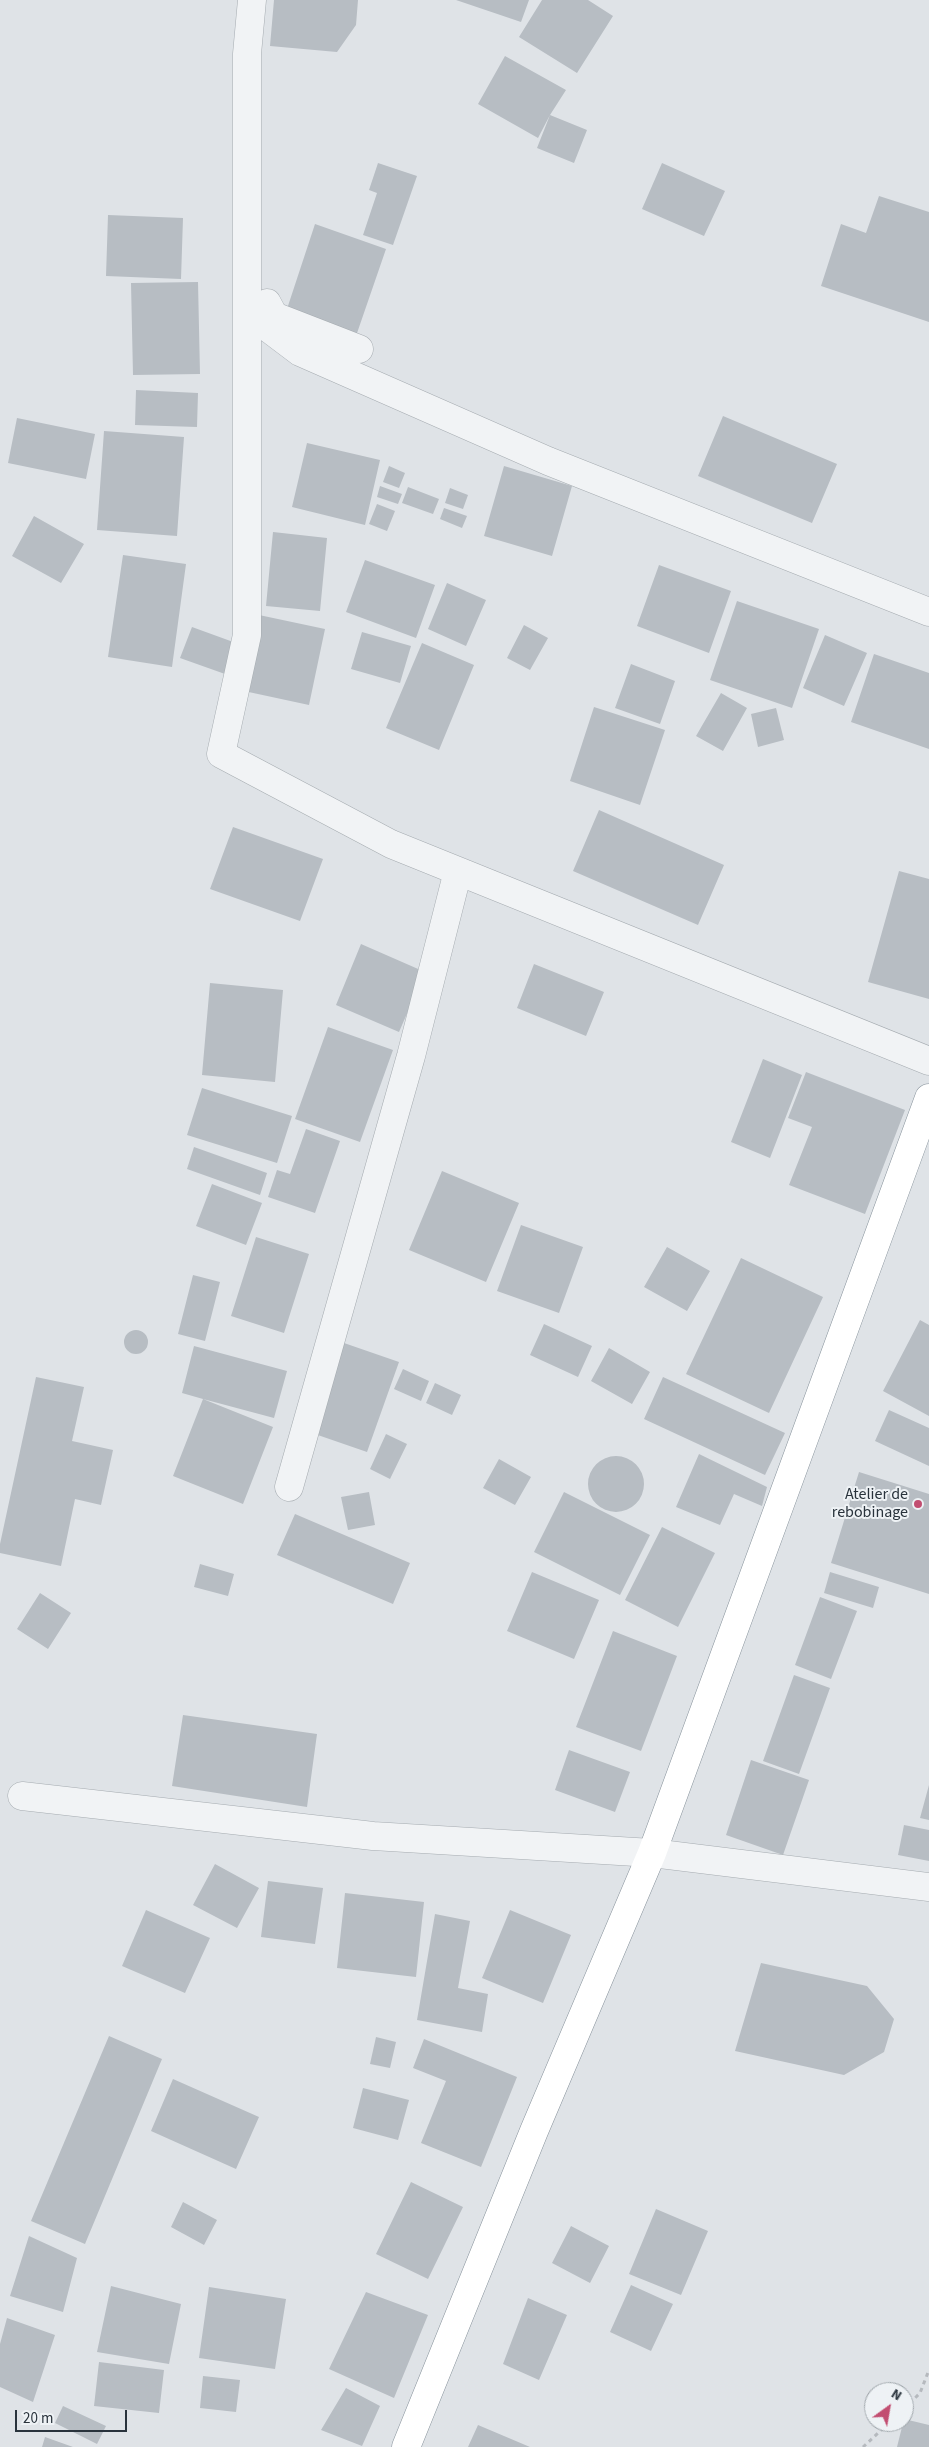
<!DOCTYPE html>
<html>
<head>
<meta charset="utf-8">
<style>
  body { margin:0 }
  #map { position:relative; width:929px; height:2447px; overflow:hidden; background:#dfe3e7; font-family:"Source Sans 3",sans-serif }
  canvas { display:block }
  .north { position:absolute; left:864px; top:2382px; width:50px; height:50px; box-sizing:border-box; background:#eef2f5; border:1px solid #9fa6ab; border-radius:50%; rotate:32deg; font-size:14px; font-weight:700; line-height:20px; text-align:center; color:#29333c }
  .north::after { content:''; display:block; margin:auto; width:18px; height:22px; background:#c24e71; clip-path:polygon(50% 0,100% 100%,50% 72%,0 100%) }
  .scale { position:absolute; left:15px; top:2410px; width:112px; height:22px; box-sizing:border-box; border:2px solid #29333c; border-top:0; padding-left:6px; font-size:15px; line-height:18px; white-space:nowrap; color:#29333c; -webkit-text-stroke:4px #eef2f5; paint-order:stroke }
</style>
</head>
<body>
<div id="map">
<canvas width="929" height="2447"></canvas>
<div class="north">N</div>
<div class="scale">20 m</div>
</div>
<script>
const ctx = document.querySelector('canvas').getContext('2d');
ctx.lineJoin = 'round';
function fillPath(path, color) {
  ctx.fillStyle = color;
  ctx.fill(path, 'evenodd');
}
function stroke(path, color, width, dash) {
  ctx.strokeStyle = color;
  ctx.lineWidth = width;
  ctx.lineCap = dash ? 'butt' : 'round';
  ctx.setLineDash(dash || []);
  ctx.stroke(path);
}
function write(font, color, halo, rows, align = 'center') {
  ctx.font = font + ' "Source Sans 3",sans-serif';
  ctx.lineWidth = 4;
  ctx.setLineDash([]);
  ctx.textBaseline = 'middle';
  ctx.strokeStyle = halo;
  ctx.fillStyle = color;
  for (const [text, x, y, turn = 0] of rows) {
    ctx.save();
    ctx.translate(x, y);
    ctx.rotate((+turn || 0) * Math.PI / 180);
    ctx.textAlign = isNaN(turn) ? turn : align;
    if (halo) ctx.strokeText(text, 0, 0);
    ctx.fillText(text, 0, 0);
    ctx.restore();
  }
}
fillPath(new Path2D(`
  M274,0H358L356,25L337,52L270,46Z
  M456,0H529L521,22Z
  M542,0H588L613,16L577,73L519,37Z
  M505,56L566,90L550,115L587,130L574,163L537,148L550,115L538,138L478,104Z
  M378,163L417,176L393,245L363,235L377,193L369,190Z
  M662,163L725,191L704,236L642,209Z
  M879,196L929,212V322L821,286L841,224L866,233Z
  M108,215L183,218L181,279L106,276Z
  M315,224L386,249L356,336L286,312Z
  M198,282L200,374L133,375L131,283Z
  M136,390L198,393L197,427L135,425Z
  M723,416L837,464L812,523L698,476Z
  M17,418L95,434L86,479L8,463Z
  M104,431L184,437L177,536L97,530Z
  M307,443L380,460L365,525L292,507Z
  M389,466L405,473L399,488L383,482Z
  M504,466L572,486L552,556L484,536Z
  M380,486L402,494L398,504L377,497Z
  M408,487L439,499L433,514L402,503Z
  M450,488L468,495L463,509L445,503Z
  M377,504L395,511L387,531L369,524Z
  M444,508L467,516L462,528L440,519Z
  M34,516L84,544L61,583L12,556Z
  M273,532L327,538L320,611L266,606Z
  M123,555L186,564L172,667L108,657Z
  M365,560L435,585L416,638L346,612Z
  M659,565L731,591L709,653L637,626Z
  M447,583L486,600L466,646L428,629Z
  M737,601L819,629L792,708L710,680Z
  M259,615L325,629L309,705L244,691Z
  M524,625L548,638L530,670L507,658Z
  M192,627L236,643L225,674L180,658Z
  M362,632L411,646L400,683L351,669Z
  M825,635L867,653L844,706L803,688Z
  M422,643L474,665L439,750L386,728Z
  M874,654L929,673V749L851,722Z
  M631,664L675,681L660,724L615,708Z
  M721,693L747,708L723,751L696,736Z
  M594,707L665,730L640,805L570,781Z
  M776,708L784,740L758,747L751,714Z
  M599,810L724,865L698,925L573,871Z
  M233,827L323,859L300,921L210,889Z
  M899,871L929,879V999L868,982Z
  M361,944L425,972L399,1032L336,1005Z
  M534,964L604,992L586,1036L517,1008Z
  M210,983L283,990L275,1082L202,1075Z
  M328,1027L393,1050L360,1142L295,1119Z
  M763,1059L802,1075L770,1158L731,1142Z
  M806,1072L905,1110L865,1214L789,1185L812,1127L788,1118Z
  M202,1088L292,1116L277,1163L187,1135Z
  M306,1129L340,1141L315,1213L268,1197L277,1170L290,1174Z
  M194,1147L267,1173L260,1195L187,1169Z
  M442,1171L519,1203L486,1282L409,1250Z
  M212,1184L262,1203L246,1245L196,1226Z
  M521,1225L583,1247L559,1313L497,1291Z
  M256,1237L309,1254L284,1333L231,1316Z
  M667,1247L710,1271L687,1311L644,1287Z
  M741,1258L823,1297L769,1413L686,1374Z
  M193,1275L220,1282L205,1341L178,1334Z
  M920,1320L929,1325V1416L883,1391Z
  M544,1324L592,1346L578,1377L530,1355Z
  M124 1342a12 12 0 1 1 24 0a12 12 0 1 1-24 0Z
  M344,1343L399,1362L367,1452L312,1433Z
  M194,1346L287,1371L274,1418L203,1399L273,1427L243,1504L173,1476L203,1399L182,1393Z
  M609,1348L650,1372L632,1404L591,1381Z
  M403,1369L429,1381L421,1401L394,1389Z
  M36,1377L84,1387L72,1441L113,1450L101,1505L75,1499L61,1566L0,1553V1544Z
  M663,1377L785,1433L765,1475L644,1419Z
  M435,1383L461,1395L452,1415L426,1403Z
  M889,1410L929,1428V1466L875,1441Z
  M386,1434L407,1444L390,1479L370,1469Z
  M699,1454L767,1487L762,1506L734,1494L720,1525L676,1507Z
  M588 1484a28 28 0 1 1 56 0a28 28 0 1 1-56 0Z
  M499,1459L531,1477L515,1505L483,1488Z
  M859,1472L929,1494V1594L831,1563Z
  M369,1492L375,1525L348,1530L341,1497Z
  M564,1492L650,1535L620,1595L534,1552Z
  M295,1514L410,1563L393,1604L277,1555Z
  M662,1527L715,1553L678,1627L625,1600Z
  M200,1564L234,1574L228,1596L194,1587Z
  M532,1572L599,1600L574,1659L507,1631Z
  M830,1572L879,1587L873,1608L824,1593Z
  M40,1593L71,1613L48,1649L17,1629Z
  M820,1597L857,1611L831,1679L795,1665Z
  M613,1631L677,1656L641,1751L576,1727Z
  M794,1675L830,1688L799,1774L763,1761Z
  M183,1715L317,1734L307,1807L172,1786Z
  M569,1750L630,1772L615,1812L555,1790Z
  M751,1760L809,1780L783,1855L726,1835Z
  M929,1785V1820L920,1818Z
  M904,1825L929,1830V1861L898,1855Z
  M215,1864L259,1888L237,1928L193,1905Z
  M268,1881L323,1888L315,1944L261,1937Z
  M345,1893L424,1902L416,1977L337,1968Z
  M146,1910L210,1938L185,1993L122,1966Z
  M510,1910L571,1935L543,2003L482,1978Z
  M435,1914L470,1921L458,1988L488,1994L482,2032L417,2020Z
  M761,1963L867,1986L894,2019L884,2052L844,2075L735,2051Z
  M109,2036L162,2059L85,2244L31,2221Z
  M376,2037L396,2042L390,2068L370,2064Z
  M424,2039L517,2077L481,2167L421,2143L446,2081L413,2068Z
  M173,2079L259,2117L236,2169L151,2131Z
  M363,2088L409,2100L398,2140L353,2128Z
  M411,2182L463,2207L428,2279L376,2254Z
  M183,2202L217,2220L204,2245L171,2227Z
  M656,2209L708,2231L681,2295L629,2274Z
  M571,2226L609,2246L590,2283L552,2263Z
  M29,2236L77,2258L63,2312L10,2296Z
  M631,2285L673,2304L651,2351L610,2332Z
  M111,2286L181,2304L169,2364L97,2352Z
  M209,2287L286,2299L275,2369L199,2358Z
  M366,2292L428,2315L394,2398L329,2369Z
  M528,2298L567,2315L539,2380L503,2364Z
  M7,2318L55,2335L33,2402L0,2387V2344Z
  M99,2362L164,2370L159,2413L94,2406Z
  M203,2376L240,2380L236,2412L200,2408Z
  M346,2388L380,2406L362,2446L321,2430Z
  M63,2406L106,2426L97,2444L55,2423Z
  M904,2419L929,2425V2447H897Z
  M478,2425L530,2447H468Z
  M45,2437L73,2447H42Z`), '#b7bdc3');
const minor = new Path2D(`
  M252,0L247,54V312L300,352L548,461L929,612
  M267,303L274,316L359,349
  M247,312V635L221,754L391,844L929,1061
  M289,1487L411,1056L458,871
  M22,1796L373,1836L652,1853L929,1887`);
const highway = new Path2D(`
  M406,2447L534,2131L652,1853L929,1098`);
stroke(minor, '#a5abb0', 29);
stroke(highway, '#88939c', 29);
stroke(new Path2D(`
  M904,2409L920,2393L929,2370
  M863,2447L890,2422`), '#b5b9be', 3, [4, 4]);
stroke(minor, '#f1f3f5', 28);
stroke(highway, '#fff', 28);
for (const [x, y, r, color] of [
  [918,1504,5,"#c24e71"]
]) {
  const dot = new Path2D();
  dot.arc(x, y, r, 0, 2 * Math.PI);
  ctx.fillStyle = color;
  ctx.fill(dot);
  stroke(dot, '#eef2f5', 2);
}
write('16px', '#29333c', '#eef2f5', [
  ["Atelier de",908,1495],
  ["rebobinage",908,1513]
], 'right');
</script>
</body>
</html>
